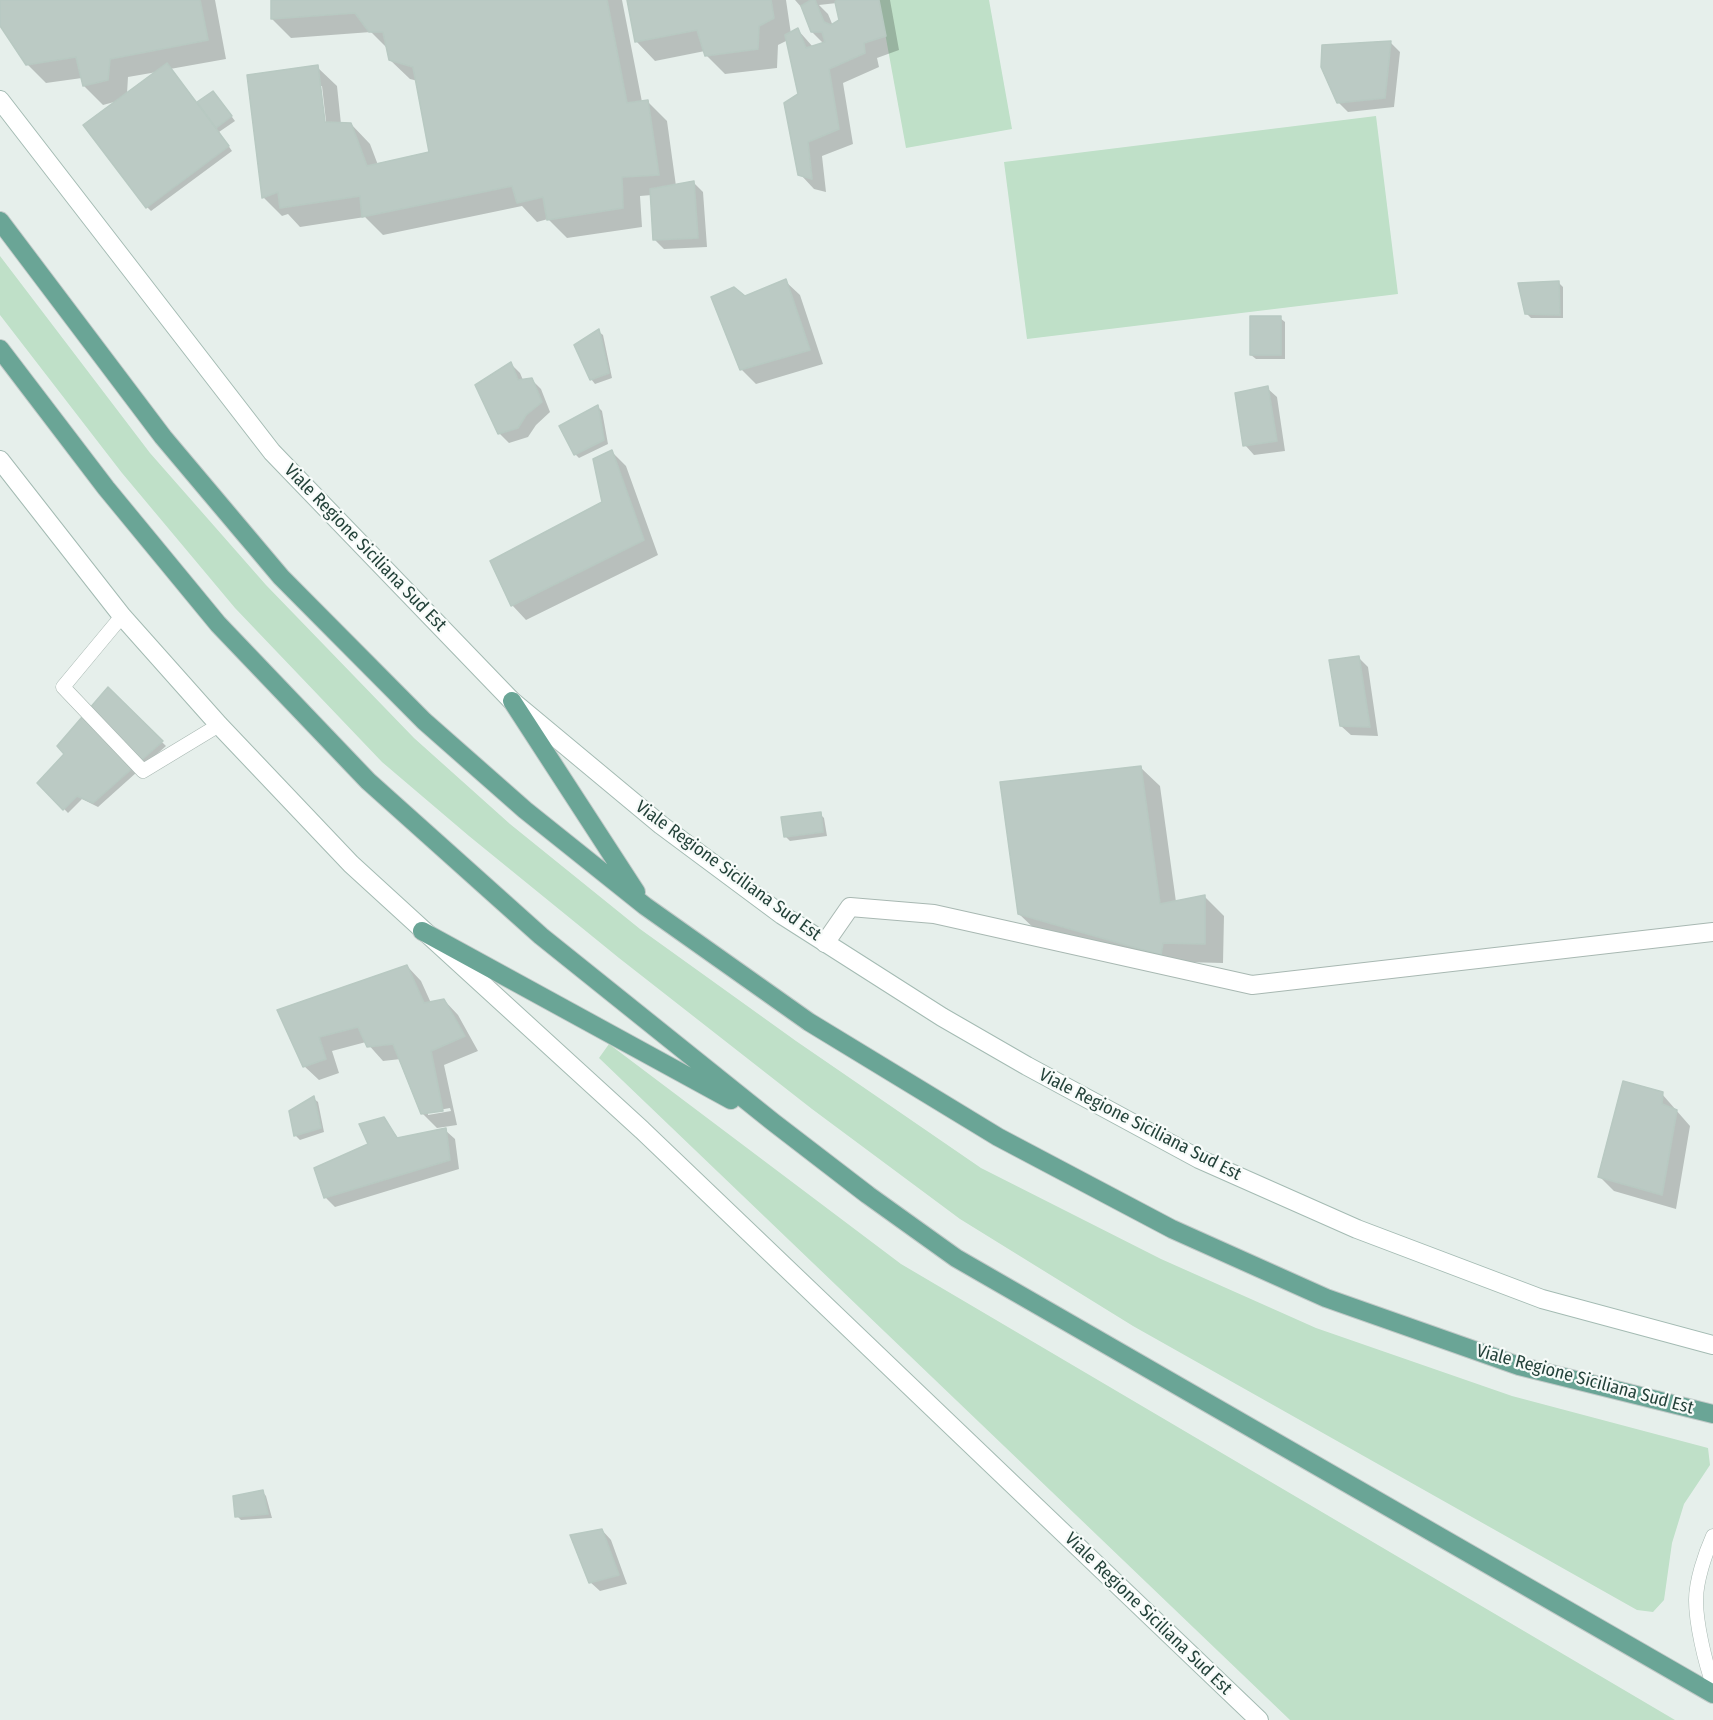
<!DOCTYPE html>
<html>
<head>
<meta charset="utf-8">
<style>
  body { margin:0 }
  canvas { display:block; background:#e6efeb }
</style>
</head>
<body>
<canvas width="1713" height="1720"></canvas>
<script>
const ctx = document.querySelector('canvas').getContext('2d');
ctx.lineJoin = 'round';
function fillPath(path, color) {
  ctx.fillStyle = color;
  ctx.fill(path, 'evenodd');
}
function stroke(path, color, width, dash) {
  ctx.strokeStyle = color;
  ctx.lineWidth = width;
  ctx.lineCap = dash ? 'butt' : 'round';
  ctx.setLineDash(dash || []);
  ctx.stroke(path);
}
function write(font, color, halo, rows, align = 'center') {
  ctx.font = font + ' "Fira Sans Condensed",sans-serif';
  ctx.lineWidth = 4.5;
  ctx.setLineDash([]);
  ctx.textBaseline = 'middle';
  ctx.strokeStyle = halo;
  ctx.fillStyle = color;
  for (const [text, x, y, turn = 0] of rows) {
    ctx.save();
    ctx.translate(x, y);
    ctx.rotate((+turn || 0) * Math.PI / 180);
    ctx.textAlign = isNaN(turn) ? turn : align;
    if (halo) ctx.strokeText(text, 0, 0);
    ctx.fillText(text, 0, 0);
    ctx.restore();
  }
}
fillPath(new Path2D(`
  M879,0H989L1012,129L906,148Z
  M1376,116L1398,294L1027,339L1004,162Z
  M0,256L150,453L266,585L414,738L510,824L640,929L796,1041L981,1168L1161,1259L1316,1328L1512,1396L1708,1448L1710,1465L1684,1504L1672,1543L1664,1600L1653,1612L1637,1610L1133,1326L960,1219L812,1109L619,958L469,836L382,762L235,608L122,473L0,315Z
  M609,1044L901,1264L1675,1720H1290L599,1058Z`), '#bfe0c8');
fillPath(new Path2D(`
  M0,0H215L226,59L170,69L200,109L217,97L235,121L219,132L232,151L151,211L147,207L118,101L103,105L84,86L82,78L46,83L27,64L0,23ZM157,72L127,94L128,77Z
  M272,0H622L642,102H648L667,121L676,186L693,182L703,192L707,247L664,249L654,239L652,195L640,196L642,227L567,238L548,219L537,222L522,206L383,235L365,217L300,227L288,214L282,216L263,197L317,67L337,86L341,124H351L370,144L378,165L431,153L418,81L410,79L390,60L388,49L371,32L291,38L272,19ZM319,86H322L327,130H325Z
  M629,0H786L791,34L798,30L813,47L824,44L812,32L802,8L795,0H890L899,50L877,58L879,67L843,83L853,144L822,156L826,192L814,189L800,174V95L788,40L778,45L777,68L725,74L706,55L705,51L655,61L636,41ZM837,3L840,20L833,26L828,14L819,5Z
  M1390,42L1400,52L1394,107L1348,112L1338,102Z
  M785,281L800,295L823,364L756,384L741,369L745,298Z
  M1558,282L1563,287V318H1531L1527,314Z
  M1280,318L1285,322V359H1256L1251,355Z
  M598,331L603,335L612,378L595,384L591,379Z
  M511,364L520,373L523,380L531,379L541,389L550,412L536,425L528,437L509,443L499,433Z
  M1267,388L1277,397L1285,451L1254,455L1245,445Z
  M598,407L602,411L608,444L579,458L575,454Z
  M612,452L626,466L658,555L526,620L512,605L604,503Z
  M1358,657L1368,667L1378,736L1351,735L1341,726Z
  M108,689L166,746L98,807L82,799L68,813L39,783L66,754Z
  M1140,767L1160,786L1176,902L1205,897L1224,916L1223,963L1182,962L1039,933L1019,914Z
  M820,814L824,818L827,836L790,841L785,836Z
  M407,966L421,981L431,1003L444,1000L458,1015L478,1051L444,1065L457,1125L437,1128L422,1113L401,1059L383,1061L366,1042L332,1051L339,1073L319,1080L304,1066L279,1011ZM450,1108L451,1111L428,1115V1112Z
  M1662,1094L1690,1126L1676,1209L1614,1191L1600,1177Z
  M313,1098L318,1102L324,1132L300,1140L295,1135Z
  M383,1119L399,1139L445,1130L455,1139L459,1169L335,1207L326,1198L316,1169L370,1145Z
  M262,1491L266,1496L272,1518L241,1520L237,1516Z
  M602,1530L611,1540L627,1584L600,1591L590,1582Z`), '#0003');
const building = new Path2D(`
  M0,0H200L208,40L110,59L108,80L83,86L76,57L26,65L0,26Z
  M271,0H607L627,103L648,100L659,175L622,177L623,208L547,220L543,197L517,203L512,186L362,217L360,196L280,208L278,192L262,198L247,75L318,65L325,122L351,123L367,166L429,152L413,67L389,60L383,32H369L355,13L271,19Z
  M627,0H771L774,18L759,26L758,49L705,56L697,30L635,42Z
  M811,0H815L824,22L831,25L839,20L835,2L837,0H879L886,36L864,43L865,53L829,69L839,129L808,142L812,179L798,175L784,103L798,94L785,35L798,28L806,48L825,42L822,32H811L801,6Z
  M1391,41L1385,98L1337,103L1321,67L1322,45Z
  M167,63L229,146L146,208L83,125Z
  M213,91L232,116L216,128L197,102Z
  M694,181L698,238L653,240L650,189Z
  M786,279L810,350L740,370L711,297L734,287L745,296Z
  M1559,281L1560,315L1525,314L1518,283Z
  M1250,316H1281V355H1250Z
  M599,329L609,373L590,380L574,345Z
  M511,362L518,380L532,378L542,402L526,415L518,428L498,434L475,385Z
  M1268,386L1277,441L1243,446L1235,393Z
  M598,405L604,440L574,455L559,426Z
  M612,450L644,540L511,606L490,561L602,502L593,459Z
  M1359,656L1370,727L1340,726L1329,660Z
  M108,687L163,741L93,803L77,796L63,810L37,783L64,754L57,746Z
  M1141,766L1160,904L1205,895V944L1163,943L1161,955L1018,914L1000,782Z
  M821,812L823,832L784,837L781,817Z
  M407,965L424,1003L444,999L465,1036L431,1051L443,1111L421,1114L393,1044L367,1047L358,1027L319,1037L326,1059L303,1067L277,1010Z
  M1623,1081L1663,1092L1662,1104L1677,1110L1662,1195L1598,1177Z
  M314,1096L321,1128L294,1136L289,1111Z
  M384,1117L397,1138L446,1128L450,1160L324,1198L314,1168L368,1144L359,1124Z
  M263,1490L268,1514L235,1517L233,1496Z
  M602,1529L619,1575L589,1583L570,1535Z`);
fillPath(building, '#bbcac4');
stroke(building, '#b8c9c2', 1.5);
const lane = new Path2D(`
  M122,616L63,687L143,771L219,725
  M1713,1536C1705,1554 1696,1581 1696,1600C1696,1624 1705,1662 1713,1684`);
const street = new Path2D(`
  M825,943L850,907L934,914L1252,985L1713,932`);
const secondary = new Path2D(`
  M0,100L272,452L512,701L661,825L782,915L942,1017L1027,1066L1199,1159L1357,1229L1542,1299L1713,1345
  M0,460L122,616L219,725L351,864L642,1130L1259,1720`);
const primary = new Path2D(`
  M0,221L163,437L281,577L424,721L525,810L645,906L809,1022L998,1137L1172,1229L1326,1298L1519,1366L1713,1414
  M0,349L106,488L218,624L368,781L541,936L773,1122L868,1195L956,1258L1713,1694
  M512,701L636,892
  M422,931L731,1100`);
stroke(lane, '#a8b8b2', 15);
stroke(street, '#a8b8b2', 20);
stroke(secondary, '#a4bbb3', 20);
stroke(primary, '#c2cac8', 20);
stroke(lane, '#fff', 14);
stroke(street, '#fff', 18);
stroke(secondary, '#fff', 18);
stroke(primary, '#6aa596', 18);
write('18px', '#24423a', '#f7fbf9', [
  ["Viale Regione Siciliana Sud Est",365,548,46],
  ["Viale Regione Siciliana Sud Est",728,871,36],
  ["Viale Regione Siciliana Sud Est",1140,1125,27],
  ["Viale Regione Siciliana Sud Est",1585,1380,15],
  ["Viale Regione Siciliana Sud Est",1148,1614,44]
]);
</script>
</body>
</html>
